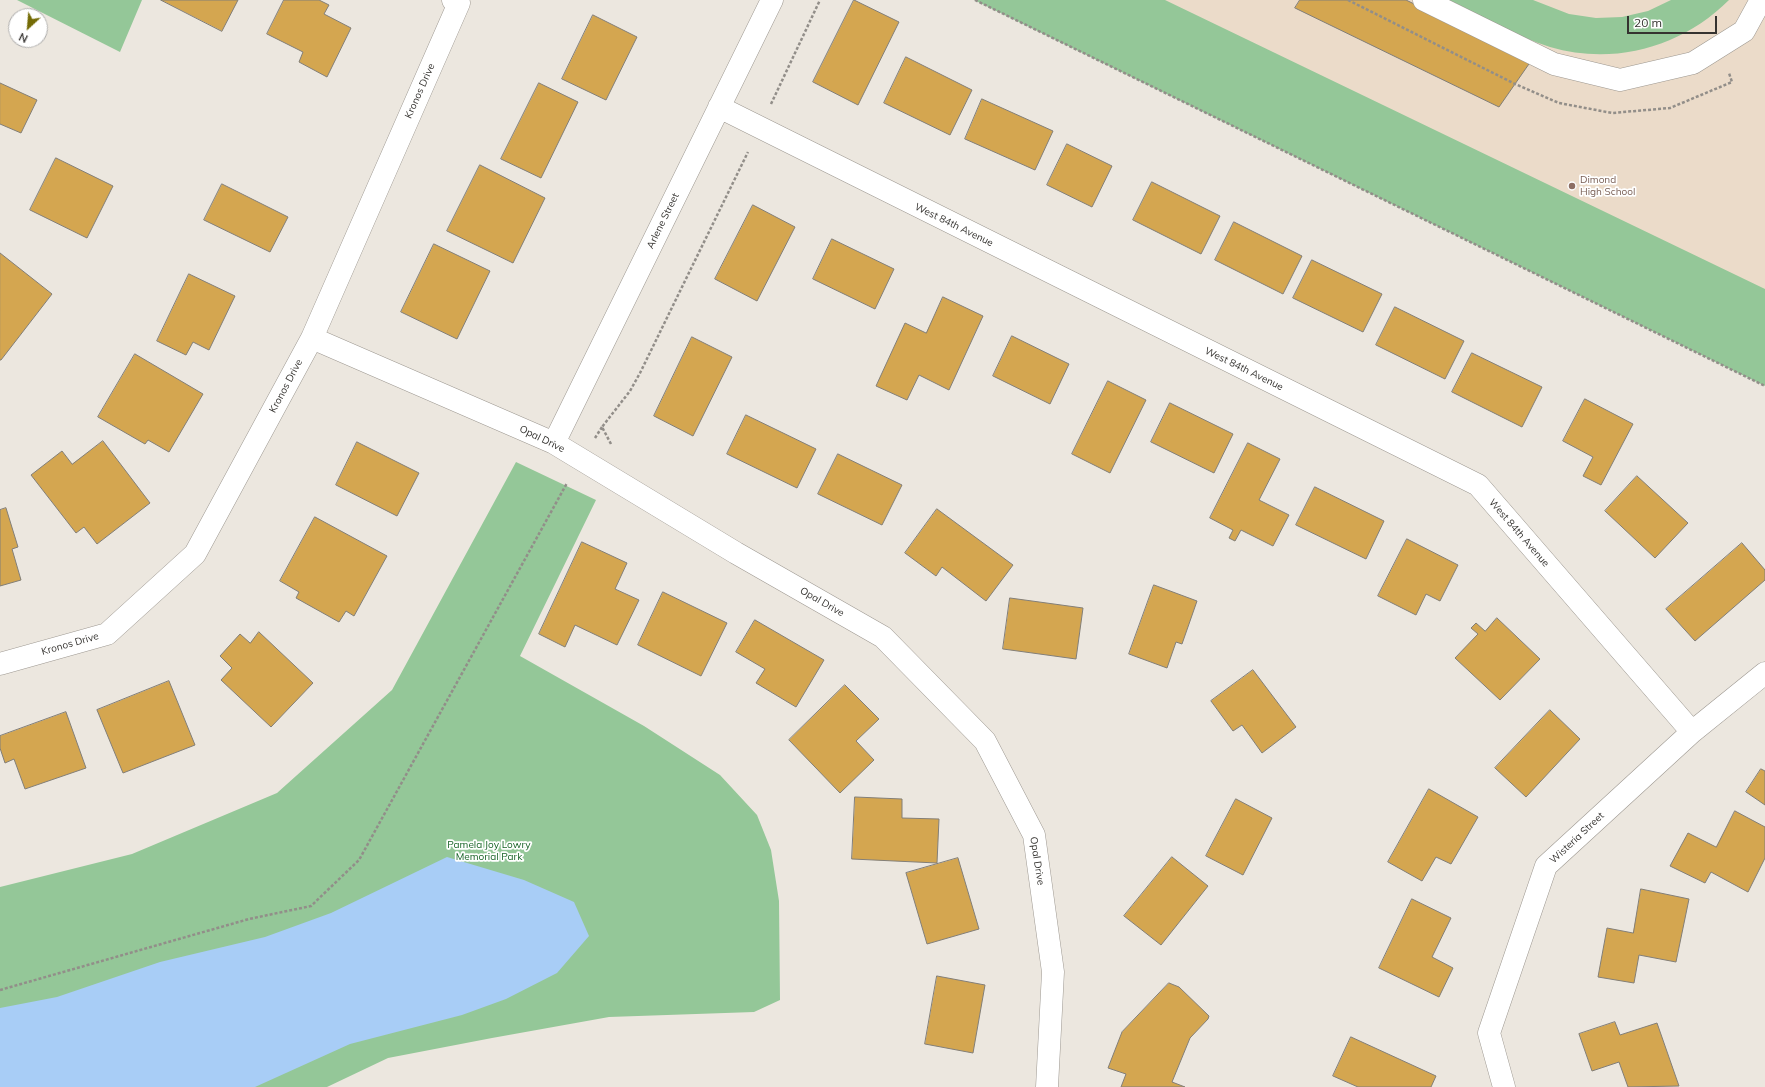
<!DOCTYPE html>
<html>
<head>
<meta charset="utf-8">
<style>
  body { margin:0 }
  #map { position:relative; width:1765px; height:1087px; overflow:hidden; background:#ece7df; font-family:Mulish,sans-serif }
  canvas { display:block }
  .north { position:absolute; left:8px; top:8px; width:40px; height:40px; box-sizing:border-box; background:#fff; border:1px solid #aeadac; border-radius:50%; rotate:206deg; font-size:11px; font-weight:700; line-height:16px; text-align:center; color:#353330 }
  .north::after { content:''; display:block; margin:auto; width:14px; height:18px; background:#746b05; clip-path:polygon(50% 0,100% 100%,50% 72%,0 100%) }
  .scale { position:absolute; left:1627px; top:16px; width:90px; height:18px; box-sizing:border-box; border:2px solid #353330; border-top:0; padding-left:5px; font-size:12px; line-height:14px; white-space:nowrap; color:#353330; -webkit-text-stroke:3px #fff; paint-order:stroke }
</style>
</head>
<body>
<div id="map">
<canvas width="1765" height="1087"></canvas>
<div class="north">N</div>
<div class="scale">20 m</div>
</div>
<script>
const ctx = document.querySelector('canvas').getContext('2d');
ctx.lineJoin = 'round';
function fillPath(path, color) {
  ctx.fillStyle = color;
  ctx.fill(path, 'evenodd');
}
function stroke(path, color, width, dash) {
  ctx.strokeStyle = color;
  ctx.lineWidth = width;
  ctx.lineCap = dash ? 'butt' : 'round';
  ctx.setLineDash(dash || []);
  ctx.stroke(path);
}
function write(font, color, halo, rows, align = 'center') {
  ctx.font = font + ' Mulish,sans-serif';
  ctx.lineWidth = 3.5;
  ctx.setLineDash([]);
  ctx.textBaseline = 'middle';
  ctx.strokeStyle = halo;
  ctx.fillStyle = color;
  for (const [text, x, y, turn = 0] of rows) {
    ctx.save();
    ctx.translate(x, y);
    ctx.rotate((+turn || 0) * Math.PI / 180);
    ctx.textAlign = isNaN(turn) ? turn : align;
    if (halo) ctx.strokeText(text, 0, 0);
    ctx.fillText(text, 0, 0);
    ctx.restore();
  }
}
fillPath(new Path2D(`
  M994,0H1765V372Z`), '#ebdbc9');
fillPath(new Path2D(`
  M17,0H142L120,52Z
  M974,0H1165L1765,289V386Z
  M1448,0H1533L1569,14L1596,18L1622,17L1648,11L1671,0H1729C1682,47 1614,66 1550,47C1515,36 1481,16 1448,0Z
  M516,462L596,500L520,656L644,726L720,775L757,815L771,850L779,901L780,1000L754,1012L609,1017L492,1038L388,1058L327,1087H0V887L132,854L277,793L392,690Z`), '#94c798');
fillPath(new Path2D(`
  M447,857L524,880L574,902L589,936L557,973L506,999L462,1015L350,1044L255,1087H0V1008L57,997L160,962L265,937L331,913Z`), '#a8cdf6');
const building = new Path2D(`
  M161,0H238L222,31Z
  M284,0H319L329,5L324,14L351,28L327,77L299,62L303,52L267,34Z
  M854,0L899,22L858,105L813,82Z
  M1300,0H1406L1531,61L1499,107L1295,8Z
  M593,15L637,37L606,100L562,79Z
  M906,57L972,90L950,135L884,103Z
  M0,83L37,100L21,133L0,124Z
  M539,83L578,102L541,178L501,159Z
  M982,99L1053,131L1035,170L965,139Z
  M1067,144L1112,166L1092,207L1047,185Z
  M56,158L113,186L87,238L30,210Z
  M480,165L545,198L513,263L447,231Z
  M1152,182L1220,216L1201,254L1133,220Z
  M222,184L288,217L270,252L204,220Z
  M753,205L795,227L757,301L715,279Z
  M1234,222L1302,256L1283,294L1215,260Z
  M832,239L894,269L875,309L813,279Z
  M434,244L490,271L457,339L401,312Z
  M0,253L52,294L1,360H0Z
  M1312,260L1382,294L1363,332L1293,298Z
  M189,274L235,296L209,350L193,342L186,355L157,341Z
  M943,297L983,316L949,390L919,375L907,400L876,386L905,323L926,333Z
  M1395,307L1464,341L1445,379L1376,345Z
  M1012,336L1069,364L1050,404L993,376Z
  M692,337L732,357L693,436L654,416Z
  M1472,353L1542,387L1522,427L1452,392Z
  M135,354L203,394L169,452L148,440L145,444L98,417Z
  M1108,381L1146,400L1110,473L1072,454Z
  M1585,399L1633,424L1601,485L1583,476L1593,457L1563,441Z
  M1170,403L1233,434L1214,473L1151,442Z
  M746,415L816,449L797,488L727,454Z
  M103,441L150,503L97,544L84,527L76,533L31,475L62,451L72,464Z
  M357,442L419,473L397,516L336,485Z
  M1248,443L1280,459L1259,500L1289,515L1273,546L1241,530L1235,541L1229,538L1233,530L1210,518Z
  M838,454L902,485L882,525L818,494Z
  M1637,476L1688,523L1655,558L1605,511Z
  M1315,487L1384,521L1366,559L1296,525Z
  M6,508L18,547L12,549L21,580L0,586V510Z
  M937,509L1013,565L986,601L942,567L936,576L905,553Z
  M315,517L387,556L354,616L346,611L339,622L296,598L299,592L280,581Z
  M1407,539L1458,565L1440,601L1426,594L1416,615L1378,596Z
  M582,542L627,563L615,589L639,600L617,645L575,625L565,647L539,634Z
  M1742,543L1765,570V580L1695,641L1666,609Z
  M1154,585L1197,601L1182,644L1176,642L1167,668L1129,654Z
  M663,592L727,623L701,676L638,645Z
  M1010,598L1083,608L1076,659L1003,649Z
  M1497,618L1540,659L1500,700L1455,658L1478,634L1471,628L1476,623L1485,631Z
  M755,620L824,660L796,707L756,683L765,669L736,652Z
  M259,632L313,683L271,727L221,680L232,668L220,656L240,634L250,643Z
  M1253,670L1296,727L1262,753L1242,725L1233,731L1211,701Z
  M169,681L195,745L123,773L97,710Z
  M845,685L879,719L856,741L874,760L840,793L789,740Z
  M1550,710L1580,739L1526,797L1495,768Z
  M66,712L86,768L25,789L14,759L5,763L0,748V736Z
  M1761,769L1765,771V805L1746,792Z
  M1429,789L1478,817L1451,864L1436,857L1422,881L1388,862Z
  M855,797L902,799V818L939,819L937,863L852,859Z
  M1236,799L1272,818L1243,875L1206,856Z
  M1735,811L1765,827V858L1748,892L1711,872L1705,883L1670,866L1688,833L1716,847Z
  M1172,857L1208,886L1161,945L1124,916Z
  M958,858L979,929L927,944L906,873Z
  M1641,889L1689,899L1676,962L1639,955L1634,983L1598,977L1607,928L1633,933Z
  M1412,899L1451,918L1432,957L1453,968L1439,997L1379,968Z
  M937,976L985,985L973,1053L925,1044Z
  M1169,983L1179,987L1209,1016L1208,1019L1190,1038L1172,1082L1185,1087H1121L1126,1074L1108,1068L1122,1032Z
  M1615,1022L1620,1035L1657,1023L1679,1086L1628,1087L1619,1062L1592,1071L1579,1034Z
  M1351,1037L1436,1076L1431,1087H1358L1333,1076Z`);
fillPath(building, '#d4a650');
stroke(building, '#827e77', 1);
const pedestrian = new Path2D(`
  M1424,0L1554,64L1620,80L1693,63L1744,31L1761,0`);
const minor = new Path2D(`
  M719,107L1478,485L1692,732
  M312,338L554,443L736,553L883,637L985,741L1034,835L1053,972L1047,1087
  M554,443L772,0
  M0,664L107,634L195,554L312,338L459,3L453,0
  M1504,1087L1489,1033L1546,866L1692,732L1765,673`);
stroke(pedestrian, '#9d9891', 23);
stroke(minor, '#9d9891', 23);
stroke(new Path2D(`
  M975,0L1765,386
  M1348,0L1515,84L1559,103L1612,113L1670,108L1732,82L1729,73
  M771,104L820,0
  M595,438L602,427
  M611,444L602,427L630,391L640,373L748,152
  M0,990L249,919L311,906L359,860L567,483`), '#928e89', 2.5, [3, 2]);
stroke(pedestrian, '#fff', 22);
stroke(minor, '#fff', 22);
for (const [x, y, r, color] of [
  [1572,186,4,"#8d6e63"]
]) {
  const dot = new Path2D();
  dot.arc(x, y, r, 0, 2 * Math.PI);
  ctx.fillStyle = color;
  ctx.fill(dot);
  stroke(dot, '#fff', 1.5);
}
write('10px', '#353330', '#fff', [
  ["Kronos Drive",420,91,-66],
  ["Arlene Street",663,221,-64],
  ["West 84th Avenue",954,225,26],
  ["West 84th Avenue",1244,369,26],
  ["Kronos Drive",286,386,-62],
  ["Opal Drive",542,439,26],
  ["West 84th Avenue",1519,533,49],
  ["Opal Drive",822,602,30],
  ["Kronos Drive",70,644,-16],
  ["Wisteria Street",1577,838,-43],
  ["Opal Drive",1037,861,81]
]);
write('10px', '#785e54', '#fff', [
  ["Dimond",1580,180],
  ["High School",1580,192]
], 'left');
write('10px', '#186327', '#fff', [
  ["Pamela Joy Lowry",489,845],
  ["Memorial Park",489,857]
]);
</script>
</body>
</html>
